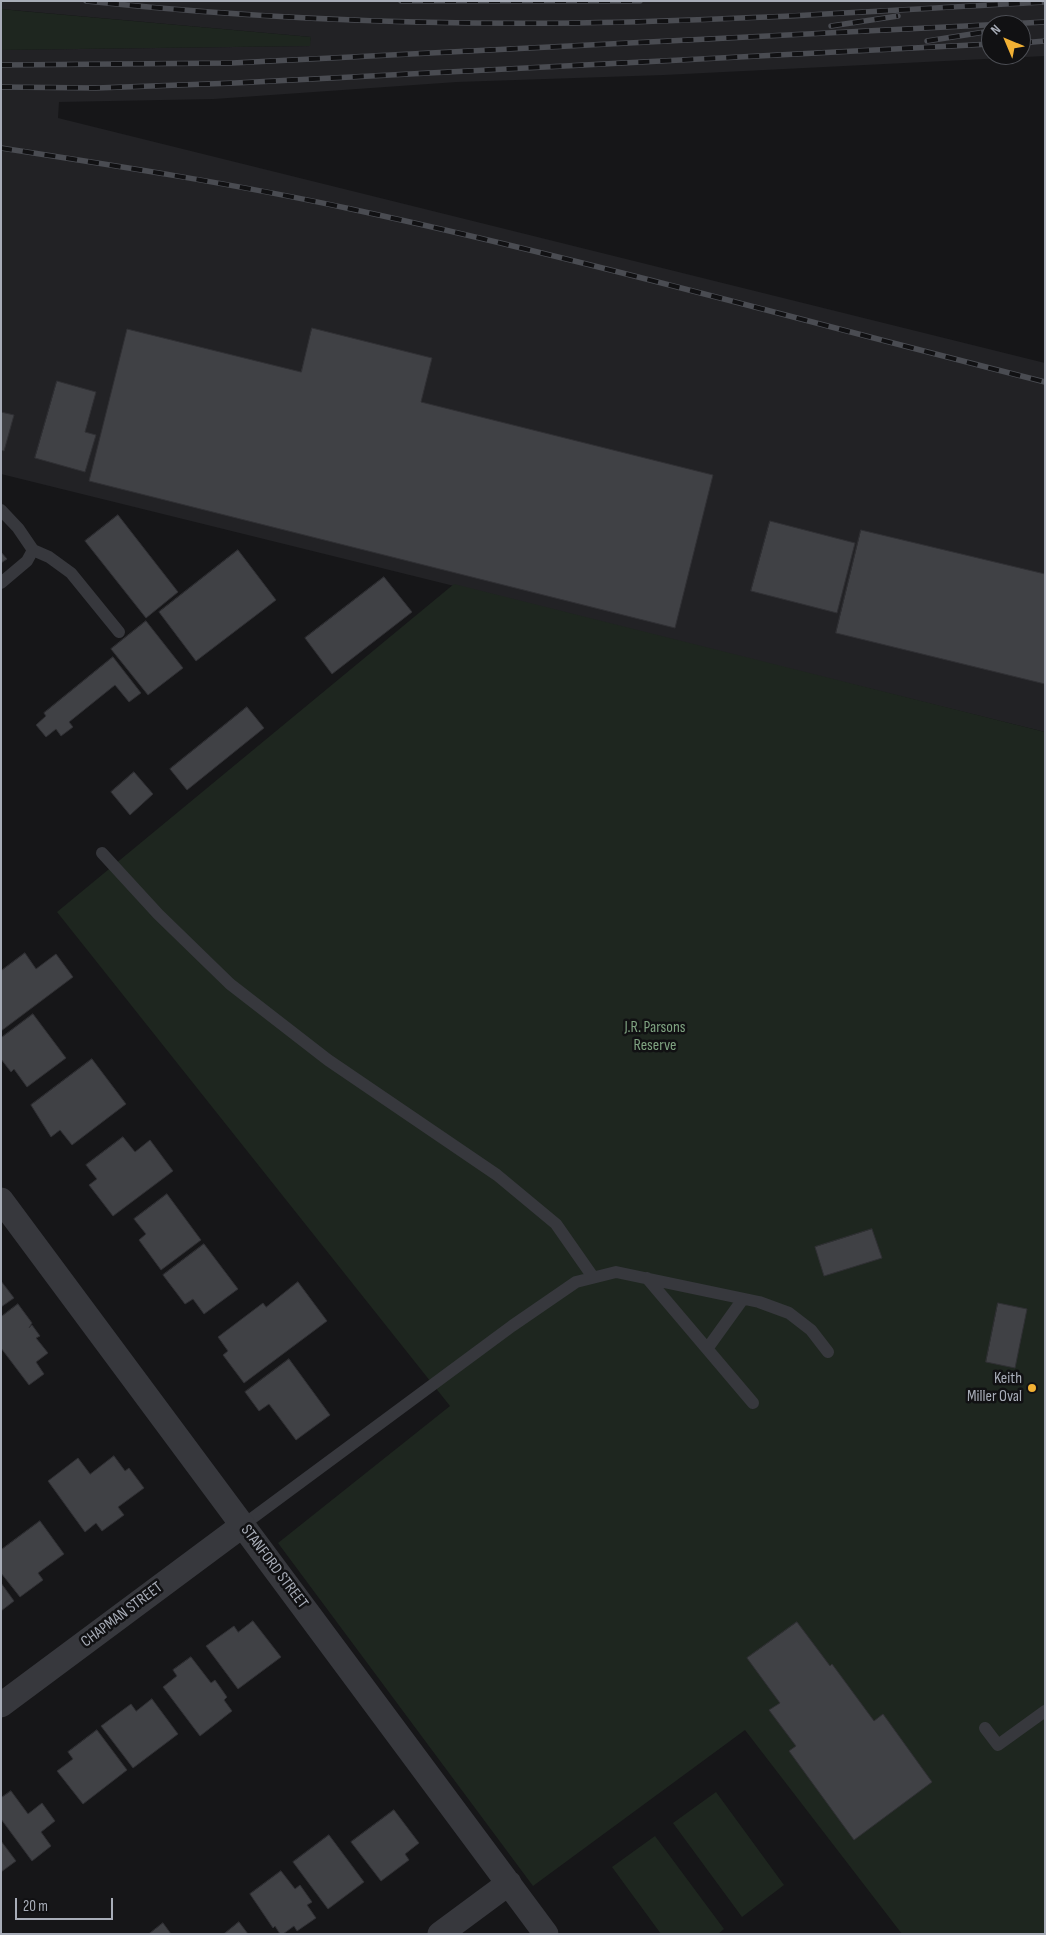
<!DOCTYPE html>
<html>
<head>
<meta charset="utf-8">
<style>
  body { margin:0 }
  #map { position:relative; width:1046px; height:1935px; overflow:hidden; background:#161618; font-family:"Sofia Sans Condensed",sans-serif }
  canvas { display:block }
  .frame { position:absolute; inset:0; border:2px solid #a8adb8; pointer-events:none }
  .north { position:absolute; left:981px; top:15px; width:50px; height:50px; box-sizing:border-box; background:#111113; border:1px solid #4d4f55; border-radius:50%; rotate:315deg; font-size:14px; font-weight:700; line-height:20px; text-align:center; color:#a8adb8 }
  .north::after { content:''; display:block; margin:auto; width:18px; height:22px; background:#f2b134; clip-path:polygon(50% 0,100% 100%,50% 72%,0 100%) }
  .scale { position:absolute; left:15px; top:1898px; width:98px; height:22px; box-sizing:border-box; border:2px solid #a8adb8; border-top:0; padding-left:6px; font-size:15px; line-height:18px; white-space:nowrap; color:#a8adb8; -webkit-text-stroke:4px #111113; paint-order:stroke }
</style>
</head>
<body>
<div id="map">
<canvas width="1046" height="1935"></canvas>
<div class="frame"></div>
<div class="north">N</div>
<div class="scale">20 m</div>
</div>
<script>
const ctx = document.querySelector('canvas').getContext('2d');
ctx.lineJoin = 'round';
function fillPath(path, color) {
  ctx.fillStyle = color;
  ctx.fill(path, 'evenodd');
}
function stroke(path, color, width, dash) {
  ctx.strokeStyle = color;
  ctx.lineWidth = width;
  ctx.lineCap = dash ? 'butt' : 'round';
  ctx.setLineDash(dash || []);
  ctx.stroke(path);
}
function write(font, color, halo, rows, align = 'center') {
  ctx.font = font + ' "Sofia Sans Condensed",sans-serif';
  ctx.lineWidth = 5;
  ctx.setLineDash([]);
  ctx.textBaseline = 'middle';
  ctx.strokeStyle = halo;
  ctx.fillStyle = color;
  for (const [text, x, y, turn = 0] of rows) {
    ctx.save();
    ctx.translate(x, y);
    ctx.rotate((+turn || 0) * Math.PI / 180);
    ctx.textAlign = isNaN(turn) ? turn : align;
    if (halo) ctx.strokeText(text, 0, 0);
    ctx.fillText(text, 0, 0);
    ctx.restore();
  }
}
fillPath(new Path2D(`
  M1,1H1045V56L664,75L457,82L214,99L59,102L58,118L1045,363V732L1,474V50L309,46L311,37L1,9ZM991,25H1021V55H991Z`), '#222225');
fillPath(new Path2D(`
  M1,9L21,11L311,37L310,46L1,50Z
  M454,584L1045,732V1934H902L745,1730L533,1886L278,1543L450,1406L57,912Z
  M716,1792L784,1885L742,1917L673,1823Z
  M655,1836L724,1929L718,1934H661L612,1867Z`), '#1e261f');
const building = new Path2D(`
  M312,328L432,358L421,402L713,475L675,628L89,481L127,329L301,372Z
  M57,381L96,392L85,432L96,435L85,472L35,458Z
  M1,412L14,415L4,451L1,450Z
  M118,515L178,592L146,618L85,541Z
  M770,521L855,543L837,613L751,591Z
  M861,530L1045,574V684L836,633Z
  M238,550L276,600L196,661L159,612Z
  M1,552L7,559L1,563Z
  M384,577L412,612L332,674L305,638Z
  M146,621L183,668L148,695L111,649Z
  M113,657L141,693L129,702L115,685L69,722L73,727L61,736L56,729L46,737L36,725L46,716L44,713Z
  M247,707L264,728L187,790L170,769Z
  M134,772L153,794L130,815L111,792Z
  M25,953L36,969L56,954L73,977L1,1031V971Z
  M33,1014L66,1058L27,1087L14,1069L11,1072L1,1059V1038Z
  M92,1059L126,1104L72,1145L60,1130L51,1137L31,1105Z
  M123,1137L135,1152L150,1140L173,1171L113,1216L89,1185L97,1179L86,1165Z
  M167,1194L201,1240L161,1270L139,1240L146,1234L134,1219Z
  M872,1229L882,1258L824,1276L815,1247Z
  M204,1244L238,1289L204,1314L193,1299L185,1304L163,1275Z
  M1,1281L14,1298L1,1307Z
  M298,1282L327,1321L244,1383L223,1355L228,1351L218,1337L263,1303L266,1307Z
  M998,1303L1027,1309L1015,1368L986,1362Z
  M18,1304L32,1323L29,1328L32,1325L40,1336L36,1338L48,1353L36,1362L44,1374L29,1385L1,1348V1317Z
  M289,1359L330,1415L296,1440L269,1404L259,1411L245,1392Z
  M114,1456L125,1471L129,1468L144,1488L118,1507L124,1515L102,1531L96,1523L85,1532L48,1481L78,1458L90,1474Z
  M40,1521L64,1554L38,1573L43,1580L20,1597L1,1573V1550Z
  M1,1583L14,1601L1,1611Z
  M253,1621L281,1657L238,1689L206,1646L234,1626L238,1632Z
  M797,1622L830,1666L832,1664L874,1721L883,1714L932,1782L854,1840L789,1751L796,1746L769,1710L780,1703L747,1658Z
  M191,1657L211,1683L215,1680L227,1697L224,1700L232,1711L200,1736L163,1687L177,1676L173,1670Z
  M152,1699L178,1734L133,1768L101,1726L131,1704L136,1711Z
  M97,1730L127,1770L83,1804L57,1771L73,1759L68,1752Z
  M11,1791L28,1814L42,1803L55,1821L41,1832L51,1846L32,1861L1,1819V1798Z
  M394,1810L419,1843L405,1854L409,1860L381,1881L351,1842Z
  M329,1835L364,1882L328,1909L293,1862Z
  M1,1841L16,1861L1,1872Z
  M281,1871L295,1889L300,1885L312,1902L307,1905L316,1918L297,1931L294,1926L283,1934H280L275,1926L273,1928L250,1894Z
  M239,1922L248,1934H224Z
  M163,1923L171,1934H149Z`);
fillPath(building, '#404145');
stroke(building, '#303034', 1);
stroke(new Path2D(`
  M1,510L18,528L33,550L49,557L71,573L119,632
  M1,583L27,561L33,550
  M102,853L158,914L230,984L328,1060L497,1175L556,1224L593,1277
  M647,1278L753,1403
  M707,1349L743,1299
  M243,1525L512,1326L576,1282L616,1272L759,1302L789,1313L811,1330L828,1352
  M985,1728L998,1745L1045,1711`), '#37383d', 12);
stroke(new Path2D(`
  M1,1200L546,1934
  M1,1705L243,1525
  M440,1934L509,1883`), '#37383d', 25);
const rail = new Path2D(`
  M86,1C249,18 414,25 578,23C733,21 889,10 1045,2
  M401,1H640
  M831,26L898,16
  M927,41L991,31
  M1021,43L1045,41
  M1,65L232,63L1045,22
  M1,87L96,88L235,83L991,44
  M1,148C118,166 235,184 351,209C584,259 814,324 1045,382`);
stroke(rail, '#4a4c52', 5.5);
stroke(rail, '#111113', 4, [11]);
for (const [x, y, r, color] of [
  [1032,1388,5,"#f2b134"]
]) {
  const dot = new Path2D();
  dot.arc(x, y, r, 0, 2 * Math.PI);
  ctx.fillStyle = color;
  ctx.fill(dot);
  stroke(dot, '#111113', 2);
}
write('16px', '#7fa381', '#111113', [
  ["J.R. Parsons",655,1028],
  ["Reserve",655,1046]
]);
write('16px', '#a8adb8', '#111113', [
  ["Keith",1022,1379],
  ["Miller Oval",1022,1397]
], 'right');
write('16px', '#a8adb8', '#111113', [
  ["STANFORD STREET",274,1567,53],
  ["CHAPMAN STREET",122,1615,-37]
]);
</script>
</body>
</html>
